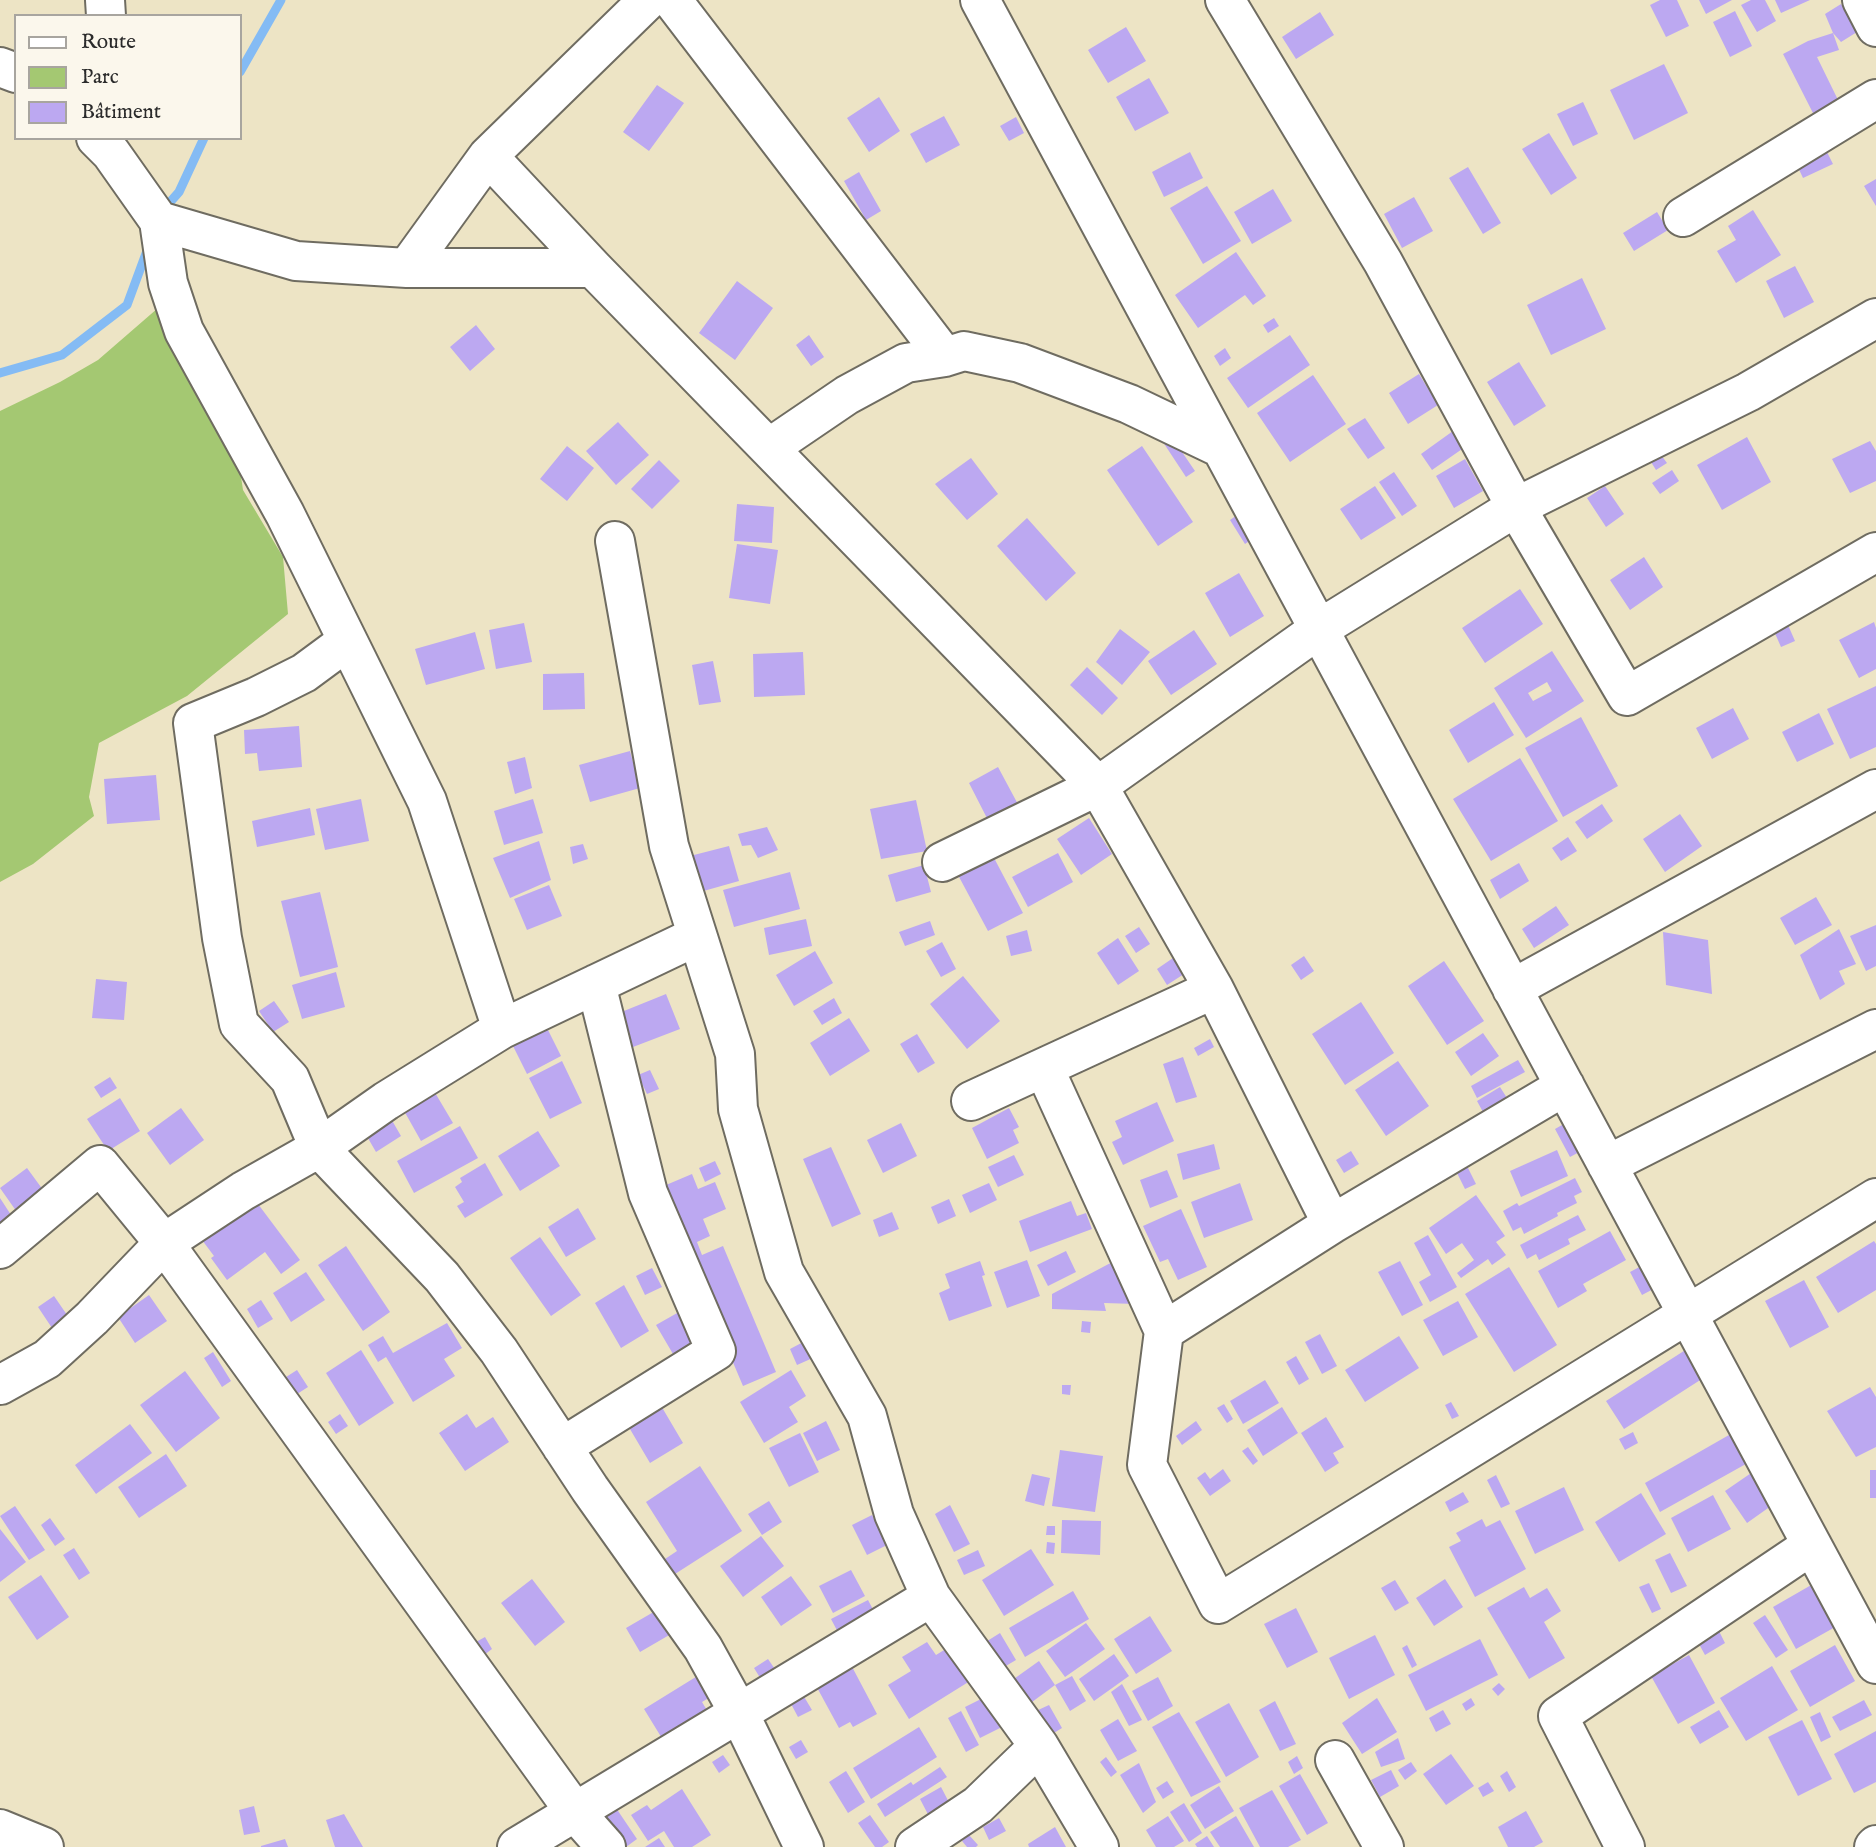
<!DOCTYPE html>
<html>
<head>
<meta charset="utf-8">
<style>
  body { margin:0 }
  #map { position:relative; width:1876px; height:1847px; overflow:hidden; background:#ede4c5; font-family:"IM FELL English",serif }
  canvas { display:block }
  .legend { position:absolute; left:14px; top:14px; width:228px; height:126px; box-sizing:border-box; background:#fbf7ec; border:2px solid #a8a59f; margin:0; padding:9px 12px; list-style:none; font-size:21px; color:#2b2b2b }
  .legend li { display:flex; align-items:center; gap:14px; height:35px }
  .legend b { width:35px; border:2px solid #a8a59f }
</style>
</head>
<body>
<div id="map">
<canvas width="1876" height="1847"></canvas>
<ul class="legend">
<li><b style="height:9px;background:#fff"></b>Route</li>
<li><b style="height:19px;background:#a4c872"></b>Parc</li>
<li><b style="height:19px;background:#bca8f1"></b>Bâtiment</li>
</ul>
</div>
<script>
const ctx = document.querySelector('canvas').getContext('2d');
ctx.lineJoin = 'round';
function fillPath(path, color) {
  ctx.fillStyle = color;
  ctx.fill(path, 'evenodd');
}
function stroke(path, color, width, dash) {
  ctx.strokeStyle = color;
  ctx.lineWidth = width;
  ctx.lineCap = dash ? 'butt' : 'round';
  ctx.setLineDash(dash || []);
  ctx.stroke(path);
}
fillPath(new Path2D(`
  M158,308L235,437L243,490L283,557L288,614L187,696L99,743L89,797L94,816L33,864L0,882V411L60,382L98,360Z`), '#a4c872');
stroke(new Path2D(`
  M240,72L281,0
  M164,209L179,192L204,138
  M0,373L62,355L127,305L148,248`), '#84bbf4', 9);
fillPath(new Path2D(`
  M1660,0H1677L1689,26L1666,37L1650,5Z
  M1699,0H1732L1706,14Z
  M1751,0H1765L1776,21L1757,32L1741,5Z
  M1775,0H1810L1781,13Z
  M1841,4L1857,32L1841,42L1833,33L1825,14Z
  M1735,11L1752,46L1730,57L1713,22Z
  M1320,12L1334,35L1296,59L1282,37Z
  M1126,27L1146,61L1108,83L1088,50Z
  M1833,33L1839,50L1817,57L1840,104L1815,117L1783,54L1808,41Z
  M1664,64L1688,113L1634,140L1610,90Z
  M1149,78L1169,113L1135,131L1116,97Z
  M657,85L684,103L649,151L623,132Z
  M879,97L900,131L869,152L847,118Z
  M1583,102L1598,134L1573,146L1557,114Z
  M944,116L960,145L926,163L910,134Z
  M1016,117L1024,133L1009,141L1000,126Z
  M1549,133L1577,178L1551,195L1522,149Z
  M1826,150L1833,164L1803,178L1796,163Z
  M1190,152L1203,178L1164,197L1152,172Z
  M1468,167L1501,223L1483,234L1449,178Z
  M859,172L881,211L866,220L844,181Z
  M1876,179V206L1864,186Z
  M1207,186L1241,241L1203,264L1170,208Z
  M1273,189L1292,221L1252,244L1234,212Z
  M1414,197L1433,231L1402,248L1384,214Z
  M1753,210L1781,255L1736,283L1717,251L1736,240L1728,226Z
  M1657,212L1668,230L1634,251L1623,233Z
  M1236,252L1266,296L1253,305L1245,295L1198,328L1175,295Z
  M1795,266L1814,302L1784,318L1766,281Z
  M1582,278L1606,329L1551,355L1527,305Z
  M737,281L773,308L735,360L699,333Z
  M1274,318L1279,326L1268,333L1263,325Z
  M476,325L495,349L470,371L450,347Z
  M809,335L824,357L811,366L796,345Z
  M1290,335L1310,365L1248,408L1227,378Z
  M1225,348L1231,358L1220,366L1214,356Z
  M1519,362L1546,406L1514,426L1487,382Z
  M1419,374L1438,405L1408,424L1389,393Z
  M1313,375L1346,424L1290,462L1257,413Z
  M1365,418L1385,448L1368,459L1347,429Z
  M618,422L649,455L616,485L586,451Z
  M1167,430L1195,471L1186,477L1159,436Z
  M1453,431L1465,447L1432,470L1421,454Z
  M1747,437L1771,482L1722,510L1697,465Z
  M1870,441L1876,451V481L1850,493L1832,459Z
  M567,446L594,468L567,501L540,479Z
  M1142,446L1193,522L1158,546L1107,470Z
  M1661,455L1667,463L1656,470L1651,462Z
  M971,458L998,494L967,520L935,484Z
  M1465,459L1483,491L1454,508L1436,476Z
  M659,460L680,481L652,509L631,489Z
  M1672,470L1679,481L1660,494L1652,483Z
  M1394,472L1417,506L1402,516L1379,482Z
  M1375,486L1396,518L1361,540L1340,509Z
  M1605,486L1624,514L1606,527L1587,498Z
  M737,504L774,507L772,543L734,541Z
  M1243,511L1258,535L1245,544L1230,520Z
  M1027,518L1076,573L1046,601L997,546Z
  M737,544L778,550L770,604L729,598Z
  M1644,557L1663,587L1630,610L1610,580Z
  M1239,573L1264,616L1230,637L1205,593Z
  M1520,589L1543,624L1485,663L1462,628Z
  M1874,622L1876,628V669L1859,678L1839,640Z
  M524,623L532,662L496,669L489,630Z
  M1788,625L1795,641L1781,647L1774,631Z
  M1120,629L1150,652L1122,685L1096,662Z
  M1194,630L1217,664L1171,695L1148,661Z
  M475,632L485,669L426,685L415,649Z
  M1552,651L1584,701L1526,738L1494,688ZM1547,682L1552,691L1533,701L1528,693Z
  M803,652L805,695L754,697L753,654Z
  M713,661L721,702L699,705L692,665Z
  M1087,667L1118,698L1102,715L1070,685Z
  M584,673L585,709L543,710V674Z
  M1876,686V747L1850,759L1827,709Z
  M1494,702L1514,735L1468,763L1449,730Z
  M1733,708L1749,739L1712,759L1696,728Z
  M1819,713L1834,744L1797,762L1782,732Z
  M1581,717L1618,786L1563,817L1525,748Z
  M299,726L302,767L259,771L257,753L245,754L244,730Z
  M630,751L640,788L590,802L579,765Z
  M525,757L532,788L515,794L507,762Z
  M1520,758L1558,821L1491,861L1453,799Z
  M998,767L1020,808L990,824L969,783Z
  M156,775L160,820L107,824L104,779Z
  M361,799L369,841L325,850L316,809Z
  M533,799L543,833L504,845L494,811Z
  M916,800L927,851L881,859L870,809Z
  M1602,804L1613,821L1587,839L1575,822Z
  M310,808L315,835L257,847L252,821Z
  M1680,814L1702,846L1665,872L1643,839Z
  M1089,818L1112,854L1081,875L1057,839Z
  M767,827L778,850L758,858L751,845L742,846L738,834Z
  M1568,837L1577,851L1561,861L1552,848Z
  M539,841L551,880L510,898L493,858Z
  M583,844L588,859L573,864L570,847Z
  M729,846L739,881L700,892L690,856Z
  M1058,853L1073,882L1028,907L1012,877Z
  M993,856L1023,913L988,931L958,875Z
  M1519,863L1529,881L1500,899L1490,880Z
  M924,865L931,892L896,902L888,875Z
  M790,872L800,909L734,927L723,890Z
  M549,885L562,916L527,930L514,899Z
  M320,892L338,967L300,977L281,901Z
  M1816,897L1832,925L1795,945L1780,918Z
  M1556,906L1569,925L1534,948L1522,929Z
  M806,919L812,946L769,955L764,928Z
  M930,921L935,935L905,946L899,932Z
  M1876,925V966L1866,971L1850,936Z
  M1139,927L1150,944L1136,953L1125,936Z
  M1839,929L1856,964L1839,971L1845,984L1820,1000L1800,955Z
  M1027,930L1032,951L1011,956L1006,936Z
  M1663,932L1708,940L1712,994L1666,985Z
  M1118,938L1139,971L1118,985L1097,953Z
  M942,942L956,969L941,977L926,951Z
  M815,951L833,983L794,1006L776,975Z
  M1304,956L1314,971L1301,980L1291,965Z
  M1173,958L1184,974L1167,985L1157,969Z
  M1444,961L1484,1021L1447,1045L1408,986Z
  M336,972L345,1007L302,1019L292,985Z
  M963,976L1000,1021L967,1049L930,1004Z
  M96,979L127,982L124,1020L92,1018Z
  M666,994L680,1029L633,1047L619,1013Z
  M834,998L842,1013L822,1025L813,1011Z
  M274,1001L289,1022L273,1032L259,1011Z
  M1361,1002L1394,1053L1345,1085L1312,1034Z
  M849,1018L870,1051L830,1076L810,1043Z
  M545,1024L561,1056L527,1074L511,1042Z
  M1483,1033L1499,1056L1471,1076L1455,1052Z
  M917,1034L935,1063L918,1073L900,1044Z
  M1210,1039L1214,1047L1198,1056L1194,1048Z
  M1183,1057L1197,1097L1176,1103L1163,1064Z
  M1518,1060L1525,1072L1477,1098L1471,1086Z
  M562,1061L582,1103L550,1119L529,1078Z
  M1398,1061L1429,1106L1386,1136L1355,1090Z
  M650,1070L659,1089L647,1094L638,1075Z
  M110,1077L117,1088L101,1098L94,1087Z
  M1500,1087L1507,1098L1483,1112L1477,1101Z
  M434,1091L453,1123L421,1141L403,1109Z
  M120,1098L140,1131L108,1151L87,1119Z
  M1157,1102L1174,1141L1123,1165L1112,1142L1122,1137L1115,1121Z
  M181,1108L204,1140L170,1165L147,1133Z
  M1009,1108L1019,1127L1013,1130L1019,1143L987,1159L972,1128Z
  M390,1117L401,1136L376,1152L365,1133Z
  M1569,1121L1585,1149L1570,1157L1555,1129Z
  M901,1123L917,1156L883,1173L867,1140Z
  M460,1126L478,1158L414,1193L397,1161Z
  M538,1131L560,1166L520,1191L498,1156Z
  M1214,1144L1220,1169L1183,1180L1177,1154Z
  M831,1147L861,1214L832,1227L803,1159Z
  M1557,1150L1568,1176L1521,1197L1510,1171Z
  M1351,1151L1359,1164L1344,1173L1336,1160Z
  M1014,1155L1024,1175L998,1187L988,1167Z
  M715,1161L721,1174L705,1182L699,1168Z
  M485,1163L503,1195L465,1218L457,1206L464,1202L455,1187L462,1182L460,1178Z
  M1466,1164L1476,1184L1465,1189L1455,1169Z
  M27,1168L46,1194L19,1215L0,1188Z
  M1167,1170L1178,1197L1150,1208L1140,1180Z
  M692,1174L698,1189L715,1182L726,1209L703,1219L710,1236L697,1242L702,1255L723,1246L776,1372L743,1386L659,1188Z
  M1575,1178L1582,1192L1574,1196L1577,1203L1557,1213L1558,1216L1524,1234L1521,1227L1513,1231L1503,1211L1517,1203L1519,1206Z
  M989,1183L997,1200L970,1213L962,1195Z
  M1240,1183L1253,1220L1204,1238L1191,1202Z
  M1476,1195L1505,1236L1496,1242L1506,1255L1492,1265L1488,1259L1461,1278L1457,1273L1474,1260L1462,1243L1446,1254L1429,1228Z
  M0,1198L13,1218L0,1227Z
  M949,1199L956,1216L938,1224L931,1207Z
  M255,1200L300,1260L281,1274L265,1252L227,1280L211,1258L214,1256L202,1240Z
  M1071,1201L1077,1216L1086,1213L1092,1229L1030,1252L1019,1221Z
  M578,1208L596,1239L566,1257L548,1227Z
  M1181,1209L1207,1267L1178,1280L1168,1259L1160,1262L1143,1226Z
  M892,1212L899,1229L879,1237L873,1220Z
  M1578,1215L1586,1230L1568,1239L1570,1244L1539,1260L1536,1254L1527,1259L1520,1245Z
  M1610,1231L1626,1260L1583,1284L1587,1291L1558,1308L1538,1271Z
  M1428,1235L1457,1287L1430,1302L1419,1282L1431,1275L1414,1243Z
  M540,1237L581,1295L551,1316L510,1258Z
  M1874,1241L1876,1244V1290L1838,1313L1816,1277Z
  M346,1246L390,1312L363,1331L318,1265Z
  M1066,1251L1076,1272L1048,1286L1037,1265Z
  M1118,1259L1136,1304L1104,1303L1106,1311L1052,1309V1294Z
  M1027,1260L1040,1296L1007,1308L994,1272Z
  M980,1261L985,1275L982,1276L992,1306L949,1321L939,1293L950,1288L945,1274Z
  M1400,1261L1423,1305L1402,1316L1378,1272Z
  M1647,1263L1659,1286L1642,1295L1630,1272Z
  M1509,1267L1557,1345L1514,1372L1465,1294Z
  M652,1268L662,1287L645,1295L636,1276Z
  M306,1272L325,1300L291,1322L273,1293Z
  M1804,1280L1829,1327L1790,1348L1765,1301Z
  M624,1285L649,1331L621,1348L595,1303Z
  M149,1295L167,1321L135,1343L118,1317Z
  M54,1296L74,1325L58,1337L38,1307Z
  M261,1300L273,1319L258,1328L247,1309Z
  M1458,1301L1478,1337L1443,1356L1423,1320Z
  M686,1308L702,1338L673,1354L656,1325Z
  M1082,1321L1091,1322L1090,1333L1081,1332Z
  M447,1323L462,1348L444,1359L455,1376L413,1402L386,1357L378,1362L368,1345L383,1336L393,1353Z
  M1320,1334L1337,1366L1322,1374L1305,1342Z
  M1399,1336L1419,1368L1365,1402L1345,1370Z
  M807,1340L815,1357L797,1365L790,1349Z
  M1690,1347L1708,1375L1624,1429L1606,1401Z
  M361,1350L394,1403L359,1426L326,1373Z
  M213,1352L231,1381L222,1387L204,1358Z
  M1296,1356L1309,1379L1299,1385L1286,1362Z
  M297,1370L308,1387L294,1396L283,1379Z
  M791,1370L806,1396L789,1407L798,1422L764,1443L740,1402Z
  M185,1371L220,1418L176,1452L140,1405Z
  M1265,1380L1279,1403L1243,1424L1230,1401Z
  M1062,1385H1071L1070,1395L1062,1394Z
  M1870,1387L1876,1397V1447L1856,1457L1827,1411Z
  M1451,1402L1459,1416L1452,1419L1445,1405Z
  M660,1404L683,1443L650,1463L627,1424Z
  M1224,1404L1233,1419L1227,1423L1217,1408Z
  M1282,1407L1298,1433L1263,1456L1247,1430Z
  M340,1414L348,1426L336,1434L328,1422Z
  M467,1414L476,1428L493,1417L509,1442L465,1471L439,1433Z
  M1326,1417L1344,1447L1333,1453L1339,1463L1325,1472L1301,1433Z
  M826,1421L840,1450L817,1461L803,1433Z
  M1196,1421L1202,1430L1182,1445L1176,1436Z
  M130,1424L152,1453L96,1494L75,1465Z
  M1736,1431L1753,1460L1660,1512L1645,1483Z
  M1633,1432L1638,1443L1625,1450L1619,1439Z
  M800,1433L819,1472L789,1487L769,1448Z
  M1248,1447L1258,1461L1253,1465L1242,1451Z
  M1060,1450L1103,1456L1095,1512L1052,1506Z
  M166,1454L187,1486L139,1518L118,1487Z
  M700,1466L742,1531L675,1574L665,1559L677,1551L646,1502Z
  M1223,1469L1231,1481L1210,1496L1197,1478L1205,1472L1210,1479Z
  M1757,1469L1778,1501L1747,1523L1725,1491Z
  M1870,1470H1876V1498H1870Z
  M1032,1474L1050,1478L1044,1506L1025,1501Z
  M1496,1475L1510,1504L1501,1508L1487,1480Z
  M1564,1487L1584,1530L1535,1554L1515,1511Z
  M1463,1492L1469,1502L1450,1512L1445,1502Z
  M1641,1493L1666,1534L1619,1562L1595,1522Z
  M1713,1495L1731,1529L1688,1552L1671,1518Z
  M769,1501L782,1522L762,1535L748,1514Z
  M950,1505L970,1544L954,1552L935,1514Z
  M15,1506L45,1550L29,1560L0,1516Z
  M872,1515L887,1545L867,1555L852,1525Z
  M50,1518L65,1539L55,1546L41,1525Z
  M1482,1519L1486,1527L1500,1520L1526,1569L1475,1597L1449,1547L1461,1541L1456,1533Z
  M1062,1520L1101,1521L1100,1555L1061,1553Z
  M1047,1526H1055V1535H1046Z
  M0,1529L26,1562L0,1582Z
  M761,1536L784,1566L743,1597L720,1566Z
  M1047,1542L1055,1543L1054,1554L1046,1553Z
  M74,1548L90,1573L79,1580L63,1555Z
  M1031,1549L1054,1585L1004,1616L982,1580Z
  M978,1550L985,1566L964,1575L957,1560Z
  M1670,1553L1687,1586L1671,1593L1655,1560Z
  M851,1570L865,1596L833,1613L819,1586Z
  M41,1575L69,1617L37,1640L8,1597Z
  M791,1576L812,1605L781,1626L761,1597Z
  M532,1579L565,1622L535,1646L501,1603Z
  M1445,1579L1463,1607L1434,1626L1416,1598Z
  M1395,1580L1409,1603L1395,1611L1381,1588Z
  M1649,1583L1661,1609L1652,1613L1639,1587Z
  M1813,1584L1837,1626L1796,1649L1773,1607Z
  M1524,1587L1530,1598L1547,1588L1561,1611L1544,1622L1565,1658L1529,1679L1487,1608Z
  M1073,1591L1089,1619L1025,1657L1009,1628Z
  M868,1600L877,1617L840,1636L831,1619Z
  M1296,1608L1318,1652L1287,1668L1264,1624Z
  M657,1610L671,1634L640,1652L626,1628Z
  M1765,1615L1788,1650L1776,1658L1753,1623Z
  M1150,1616L1172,1651L1136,1674L1114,1639Z
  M1086,1623L1105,1649L1065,1677L1046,1651Z
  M1719,1631L1725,1643L1705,1655L1699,1644Z
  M1000,1633L1016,1660L999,1670L984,1643Z
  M1375,1635L1395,1675L1349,1699L1329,1658Z
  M485,1637L492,1649L484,1655L476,1642Z
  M1480,1639L1498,1675L1426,1711L1408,1675Z
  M927,1642L936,1655L949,1647L970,1681L909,1719L888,1685L911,1671L902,1657Z
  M1407,1645L1417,1665L1412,1668L1402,1648Z
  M1835,1645L1855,1681L1810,1707L1790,1671Z
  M1114,1654L1129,1676L1094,1701L1079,1679Z
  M1689,1655L1715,1703L1678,1724L1651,1676Z
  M768,1659L779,1675L764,1684L754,1668Z
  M1039,1661L1055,1685L1028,1705L1011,1681Z
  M850,1663L877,1714L853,1727L850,1722L839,1728L814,1682Z
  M1772,1666L1798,1710L1746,1741L1720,1698Z
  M699,1675L712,1696L702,1702L708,1712L663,1740L644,1709Z
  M1072,1676L1086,1701L1070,1711L1055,1685Z
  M1158,1677L1173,1706L1148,1721L1132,1691Z
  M1499,1683L1505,1689L1498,1696L1492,1689Z
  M1122,1684L1142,1720L1129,1726L1111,1692Z
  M997,1691L1012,1722L980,1738L965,1707Z
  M803,1695L812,1710L798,1717L790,1702Z
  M1377,1698L1397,1732L1362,1754L1342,1723Z
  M1471,1698L1475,1705L1466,1711L1462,1704Z
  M1864,1700L1872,1715L1840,1731L1832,1717Z
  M1275,1701L1296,1744L1280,1751L1259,1710Z
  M1229,1703L1259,1757L1226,1777L1195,1722Z
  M1049,1705L1062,1728L1049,1736L1036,1711Z
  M1443,1710L1451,1724L1436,1732L1429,1718Z
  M1719,1710L1729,1727L1700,1744L1690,1727Z
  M961,1711L979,1745L966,1752L948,1718Z
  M1179,1712L1221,1782L1191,1797L1152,1727Z
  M1820,1712L1831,1737L1821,1742L1810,1717Z
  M1118,1719L1137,1751L1118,1761L1100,1730Z
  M1802,1720L1832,1779L1798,1796L1768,1737Z
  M919,1727L937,1757L871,1799L853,1768Z
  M1876,1731V1782L1854,1793L1834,1754Z
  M1398,1738L1405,1759L1381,1767L1375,1752Z
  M801,1740L808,1752L796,1759L789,1747Z
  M1451,1754L1474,1786L1446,1805L1423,1774Z
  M723,1755L730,1765L719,1773L712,1762Z
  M1297,1756L1303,1768L1294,1774L1288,1762Z
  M1106,1757L1117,1772L1111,1777L1100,1762Z
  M1411,1762L1417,1771L1405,1780L1398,1770Z
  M1139,1763L1156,1802L1143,1813L1120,1775Z
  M940,1767L947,1777L885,1817L877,1804L911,1782L913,1785Z
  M1391,1770L1399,1786L1380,1797L1371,1780Z
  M846,1771L865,1802L848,1813L829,1782Z
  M1507,1771L1516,1787L1509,1792L1500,1776Z
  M1300,1774L1328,1823L1307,1835L1279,1786Z
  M1167,1781L1174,1792L1163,1799L1156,1788Z
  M1488,1782L1494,1791L1483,1797L1478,1788Z
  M1219,1786L1234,1811L1205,1829L1190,1805Z
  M941,1787L953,1810L932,1822L920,1799Z
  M682,1789L711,1835L692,1847H674L664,1831L648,1841L631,1815L647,1805L651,1810Z
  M1272,1790L1301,1840L1288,1847H1260L1239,1808Z
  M1184,1803L1202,1833L1189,1842L1170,1812Z
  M614,1805L637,1839L626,1847L602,1813Z
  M254,1806L260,1832L244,1835L239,1810Z
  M1526,1811L1543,1842L1534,1847H1508L1498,1827Z
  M344,1814L363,1847H335L326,1820Z
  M870,1815L889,1842L882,1847H875L858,1823Z
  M1168,1816L1184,1841L1174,1847H1156L1146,1830Z
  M1236,1816L1254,1847H1220L1210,1832Z
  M999,1818L1006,1831L989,1840L983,1827Z
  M1055,1827L1066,1847H1029L1028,1844Z
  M969,1835L978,1845L976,1847H967L962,1841Z
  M1207,1836L1214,1847H1197L1195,1844Z
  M659,1838L665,1847H645Z
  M285,1839L288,1847H261V1846Z`), '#bca8f1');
const minor = new Path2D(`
  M105,0L106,16
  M672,0L945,357
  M980,0L1876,1664
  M1225,0L1383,262L1516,507L1627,696L1876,552
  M1862,0L1876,27
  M0,67L16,73
  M96,138L111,153L159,221L168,283L184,331L285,514L427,801L502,1029
  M488,156L593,268L1098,786L1214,989L1332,1224
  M1683,217L1876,99
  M159,221L296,261L407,268H593
  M407,268L488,156L648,0
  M769,448L847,395L906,363L945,357L964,351L1020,363L1129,404L1221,448
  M615,541L669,846L735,1054L738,1109L784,1272L867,1416L894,1514L931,1597L1039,1746L1099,1847
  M346,642L304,673L256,697L193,723L222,938L239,1024L290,1079L319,1148L442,1277L499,1351L590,1489L703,1648L739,1713L804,1847
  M942,862L1098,786L1319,629L1516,507L1748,392L1876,318
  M1512,989L1876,789
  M1044,1068L1164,1331
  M1565,1086L1332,1224L1164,1331L1147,1465L1218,1604L1876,1198
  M971,1101L1214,989
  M1607,1165L1876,1029
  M0,1249L100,1165L164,1243L575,1812L606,1847
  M0,1385L47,1359L92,1318L164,1243L243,1191L319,1148L386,1101L502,1029L697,936
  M562,1447L716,1351L648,1193L596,984
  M1335,1760L1384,1847
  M0,1829L44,1847
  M517,1847L931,1597
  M915,1847L978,1805L1039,1746
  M1625,1847L1558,1716L1812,1545
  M1874,1847L1876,1845`);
stroke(minor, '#6f6c61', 42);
stroke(minor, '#fff', 38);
</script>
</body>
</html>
